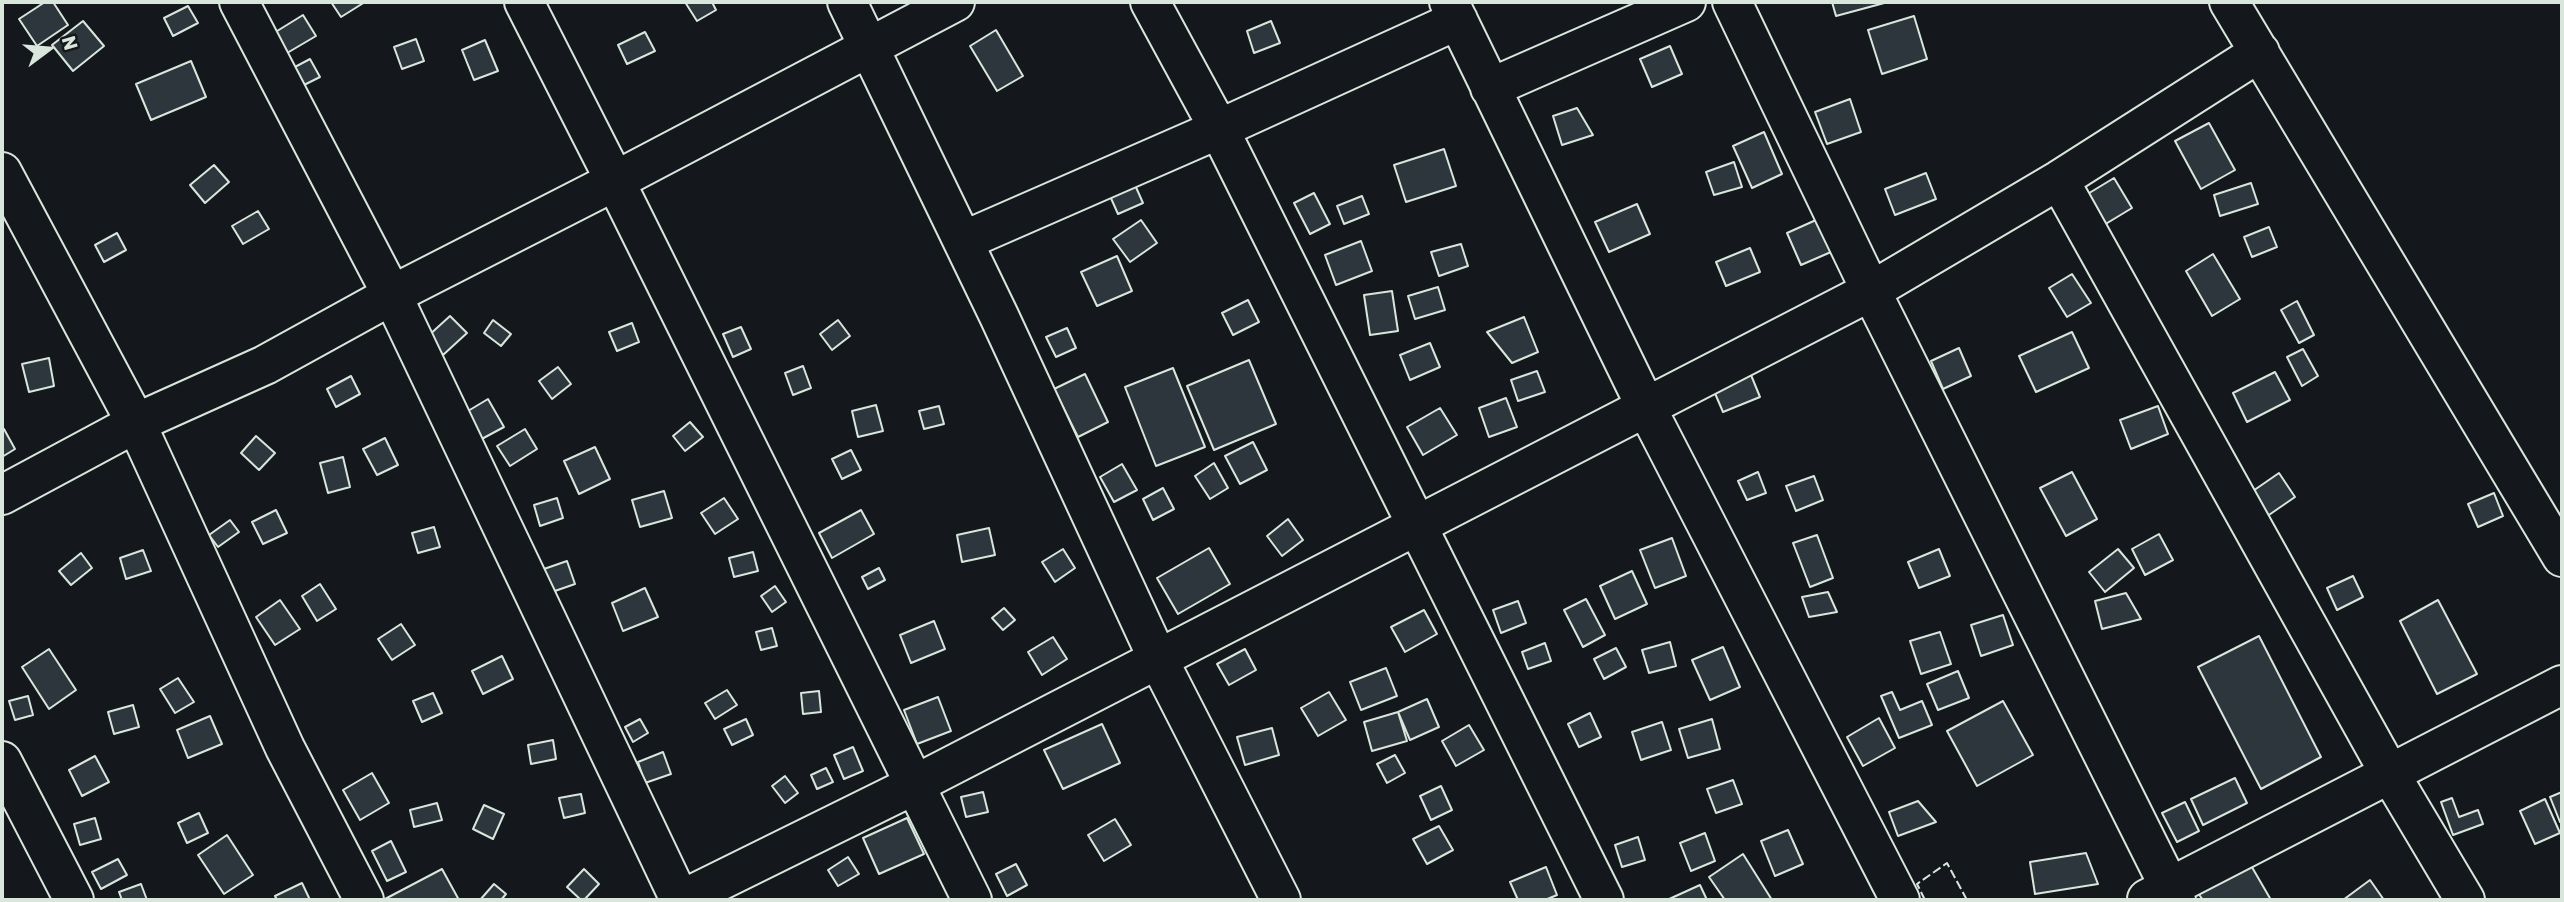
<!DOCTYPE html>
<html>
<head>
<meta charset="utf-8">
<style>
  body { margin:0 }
  #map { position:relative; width:2564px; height:902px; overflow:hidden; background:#14181c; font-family:Rubik,sans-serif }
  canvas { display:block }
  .frame { position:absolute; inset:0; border:4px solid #d8e6dc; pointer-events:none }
  .north { position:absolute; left:14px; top:14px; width:70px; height:70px; -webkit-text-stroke:5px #14181c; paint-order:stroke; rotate:74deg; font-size:19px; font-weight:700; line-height:28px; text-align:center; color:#d8e6dc }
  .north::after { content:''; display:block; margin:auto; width:24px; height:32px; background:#d8e6dc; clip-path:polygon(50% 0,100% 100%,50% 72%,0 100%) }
</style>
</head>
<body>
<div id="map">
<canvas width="2564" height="902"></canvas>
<div class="frame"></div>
<div class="north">N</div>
</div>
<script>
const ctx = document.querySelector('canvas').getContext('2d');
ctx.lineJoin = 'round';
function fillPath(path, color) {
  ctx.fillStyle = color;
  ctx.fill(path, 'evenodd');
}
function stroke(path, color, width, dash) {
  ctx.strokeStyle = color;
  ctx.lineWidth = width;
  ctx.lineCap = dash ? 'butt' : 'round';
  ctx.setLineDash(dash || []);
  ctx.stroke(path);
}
const building = new Path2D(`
  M45,2H53L68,25L37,46L19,19Z
  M331,2H365L341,17Z
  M685,2H712L716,10L697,21Z
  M1832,2H1888L1836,16Z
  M188,6L198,23L173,36L164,18Z
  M303,15L316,36L282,56L269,36Z
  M1914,16L1927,59L1882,74L1868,30Z
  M83,21L104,46L73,71L52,45Z
  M1271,21L1280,43L1254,53L1247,31Z
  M996,30L1023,76L997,91L970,46Z
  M645,32L655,51L627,64L618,45Z
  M416,39L424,61L402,69L394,47Z
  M485,40L498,71L474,80L462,50Z
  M1670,46L1682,74L1652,87L1640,59Z
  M310,59L320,77L302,86L293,68Z
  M191,61L206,97L151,120L136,84Z
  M1850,99L1861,132L1827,144L1815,112Z
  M1577,108L1593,135L1562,145L1553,116Z
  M2209,123L2235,170L2201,189L2175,141Z
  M1764,132L1782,174L1752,188L1733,146Z
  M1444,149L1456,186L1406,202L1394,165Z
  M1734,162L1742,187L1714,195L1706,172Z
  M214,165L229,182L205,203L190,185Z
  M1926,173L1936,199L1895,215L1885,189Z
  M2114,178L2132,208L2099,228L2081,198Z
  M2251,183L2258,204L2220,216L2214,195Z
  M1135,185L1143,203L1118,214L1110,196Z
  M1314,193L1330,224L1310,234L1294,203Z
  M1362,196L1369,214L1344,224L1337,206Z
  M1637,204L1650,234L1609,252L1595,222Z
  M258,211L269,229L243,244L232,226Z
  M1141,220L1157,243L1130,262L1113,239Z
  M1816,220L1831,252L1801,265L1787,233Z
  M2269,227L2277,247L2252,257L2244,237Z
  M117,233L126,250L104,262L95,245Z
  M1361,241L1372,271L1336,285L1325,255Z
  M1461,244L1468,266L1439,276L1431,252Z
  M1750,248L1760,272L1726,286L1716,262Z
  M2213,254L2240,299L2212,316L2186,271Z
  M1117,256L1132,291L1097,306L1081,272Z
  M2072,274L2091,303L2067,317L2049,288Z
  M1438,287L1445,310L1415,319L1408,296Z
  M1392,291L1398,331L1370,335L1364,295Z
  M1248,300L1259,322L1233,335L1222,313Z
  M2297,301L2314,335L2299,343L2281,310Z
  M450,316L467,333L443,355L427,337Z
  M1524,317L1538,352L1512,363L1487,332Z
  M493,320L511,334L501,346L484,333Z
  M838,320L850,336L832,350L820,334Z
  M632,323L639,342L617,351L609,332Z
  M741,327L751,349L733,357L723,334Z
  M1067,328L1076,348L1056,357L1046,337Z
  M2072,332L2089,368L2036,392L2019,356Z
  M1430,343L1440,367L1410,380L1400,355Z
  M1959,348L1971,376L1943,389L1931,361Z
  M2303,349L2318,376L2302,386L2287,357Z
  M49,358L54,386L29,392L22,364Z
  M1249,360L1276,424L1214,450L1187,386Z
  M803,366L811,388L793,395L785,373Z
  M558,367L571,384L552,399L539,381Z
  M1173,368L1205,447L1156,466L1125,387Z
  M1537,371L1545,392L1518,401L1511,380Z
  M2275,372L2290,400L2247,422L2233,393Z
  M1085,374L1108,422L1078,437L1054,389Z
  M1751,375L1760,397L1723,412L1714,391Z
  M351,376L360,394L336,407L327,389Z
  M1506,398L1517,427L1489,437L1479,408Z
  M488,399L504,427L478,441L463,414Z
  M876,405L883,431L858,437L852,411Z
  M939,406L944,424L924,429L919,411Z
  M2158,406L2168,434L2131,449L2120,420Z
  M1440,408L1457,435L1423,455L1407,427Z
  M690,422L703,437L685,451L673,436Z
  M4,429L15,449L2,457V431Z
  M525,429L537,449L510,466L497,446Z
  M256,436L275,453L259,470L241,453Z
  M385,438L398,465L377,475L363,449Z
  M1253,442L1267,470L1240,484L1225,456Z
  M595,447L610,479L579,494L564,461Z
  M851,450L861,470L842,479L832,459Z
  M343,457L350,487L328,493L320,463Z
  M1214,463L1228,488L1210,499L1195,476Z
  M1122,464L1137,490L1114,502L1100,477Z
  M1758,472L1766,493L1747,500L1738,481Z
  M2072,472L2097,519L2066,536L2040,488Z
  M2279,473L2295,497L2266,517L2250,493Z
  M1814,476L1823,500L1796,511L1786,486Z
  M1163,488L1174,509L1153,520L1143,499Z
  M664,491L672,518L640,527L632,500Z
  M2494,493L2503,516L2478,527L2468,504Z
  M557,498L563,518L540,526L534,505Z
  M724,498L738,519L715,534L701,513Z
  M276,510L287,533L263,544L252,522Z
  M861,510L874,534L832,558L819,533Z
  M1288,519L1303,540L1282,556L1267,536Z
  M230,520L239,532L218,547L209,535Z
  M434,527L440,547L418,553L412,533Z
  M989,528L995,555L962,562L957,535Z
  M2159,534L2173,560L2145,575L2132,549Z
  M1817,535L1833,578L1810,587L1793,543Z
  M1672,538L1686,576L1655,588L1640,550Z
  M1209,548L1230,584L1178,614L1157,578Z
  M1063,549L1075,568L1055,582L1042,562Z
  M1939,549L1950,576L1919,588L1908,562Z
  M2118,549L2134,568L2105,592L2089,572Z
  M143,550L151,571L126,579L120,558Z
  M753,552L758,571L734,577L729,558Z
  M81,553L92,568L71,585L59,571Z
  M567,561L575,584L552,592L544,569Z
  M879,568L885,580L868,589L862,577Z
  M1632,571L1647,604L1615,619L1600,586Z
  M2353,576L2363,597L2337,610L2327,588Z
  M320,584L336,609L317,621L302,596Z
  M775,586L786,602L772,612L761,596Z
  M645,588L658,617L623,631L612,603Z
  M1828,592L1837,612L1809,617L1802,597Z
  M2126,593L2141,619L2102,629L2095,601Z
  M1586,599L1605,635L1583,647L1564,610Z
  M280,600L300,629L275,645L256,617Z
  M2438,600L2477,674L2437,694L2400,621Z
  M1518,601L1526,623L1501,633L1493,610Z
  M1004,608L1015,620L1003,630L992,618Z
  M1424,610L1437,634L1405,652L1391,627Z
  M2003,615L2013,645L1981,656L1971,625Z
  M934,621L945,649L911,663L900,635Z
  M401,624L415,645L392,660L378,639Z
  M772,628L777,646L761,650L756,632Z
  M1940,632L1951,664L1921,674L1910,641Z
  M2259,636L2321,757L2261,789L2198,667Z
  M1053,637L1067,659L1042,675L1028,652Z
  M1670,642L1676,666L1649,673L1642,650Z
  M1545,643L1551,661L1528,669L1522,652Z
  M1723,647L1740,687L1710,700L1692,660Z
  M1616,648L1626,667L1604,679L1594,659Z
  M49,649L76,690L49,709L22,667Z
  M1245,649L1256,670L1229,685L1217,664Z
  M502,656L513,679L483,694L472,671Z
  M1386,668L1397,696L1361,710L1350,682Z
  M1958,671L1969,698L1938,710L1927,684Z
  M178,678L194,702L175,713L160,689Z
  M727,690L737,705L715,719L705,703Z
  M819,691L821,712L803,714L801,693Z
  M1329,692L1346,720L1318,736L1301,708Z
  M1892,692L1900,710L1922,701L1932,725L1899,738L1881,696Z
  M433,693L442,713L422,722L413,701Z
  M28,696L33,715L15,720L9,701Z
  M938,697L951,731L917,744L904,710Z
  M1427,699L1439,727L1410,740L1398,712Z
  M2003,701L2033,755L1977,786L1947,731Z
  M133,705L139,727L114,734L108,712Z
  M1398,712L1407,741L1372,751L1364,722Z
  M1590,713L1601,737L1579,747L1568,724Z
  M210,716L222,744L188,758L177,730Z
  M1879,718L1895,748L1863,766L1847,737Z
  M640,719L648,733L633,742L625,727Z
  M746,719L753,735L732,745L724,729Z
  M1712,719L1720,749L1688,758L1679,729Z
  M1662,722L1671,750L1641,760L1632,732Z
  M1102,724L1120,763L1063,789L1044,750Z
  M1469,725L1484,750L1456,766L1442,741Z
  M1272,728L1279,755L1245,765L1237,737Z
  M553,740L556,759L531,764L528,745Z
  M853,747L863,771L844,779L834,755Z
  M663,752L671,774L645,783L638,762Z
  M1395,755L1405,773L1387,783L1377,764Z
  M95,756L109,782L82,796L69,770Z
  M826,768L833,782L817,789L811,775Z
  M372,773L389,803L360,820L343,790Z
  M785,776L798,793L785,803L772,786Z
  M2235,778L2247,803L2203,825L2191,799Z
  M1733,780L1742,804L1716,813L1707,789Z
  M1441,786L1452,810L1431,820L1420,796Z
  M983,792L988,812L966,817L961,797Z
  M2562,792V821L2560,822L2550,797Z
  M581,794L585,813L564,818L559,798Z
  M2452,798L2459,817L2478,810L2483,824L2453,835L2441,802Z
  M2545,799L2560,833L2535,844L2520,811Z
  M1918,801L1936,822L1898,836L1889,812Z
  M2185,802L2199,831L2177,842L2162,813Z
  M437,803L442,820L414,827L410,810Z
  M484,805L504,814L493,839L473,829Z
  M199,813L208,833L187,843L178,823Z
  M95,818L101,839L80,845L74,824Z
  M907,818L924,854L879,874L863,838Z
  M1115,819L1131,845L1104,861L1088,835Z
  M1439,826L1453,850L1427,864L1413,839Z
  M1788,830L1803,864L1775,876L1761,841Z
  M1705,833L1715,861L1691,871L1680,843Z
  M227,835L253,875L224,894L198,855Z
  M1638,837L1645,860L1622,867L1615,845Z
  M391,841L406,872L387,881L372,851Z
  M2086,853L2098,884L2035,894L2030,862Z
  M1743,854L1772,900H1725L1709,877Z
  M848,857L859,874L838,886L828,870Z
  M118,859L127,875L101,889L92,872Z
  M2249,862L2271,900H2203L2197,892Z
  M1016,864L1027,885L1007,896L996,874Z
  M1546,867L1557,895L1545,900H1518L1510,882Z
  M442,869L459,900H385V899Z
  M584,869L599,884L584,900H581L567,887Z
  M2370,880L2384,900H2343Z
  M302,883L310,900H277L275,896Z
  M141,884L147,900H122L119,892Z
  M494,884L506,894L501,900H480Z
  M1700,885L1707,900H1667Z`);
fillPath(building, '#2c363c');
stroke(building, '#d8e6dc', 2);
const minor = new Path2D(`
  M239,2L392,295L680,900
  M524,2L615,181L972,900
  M847,2L999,316L1158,659L1281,900
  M1150,2L1219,129L1604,900
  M1449,2L1646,407L1900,900
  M1732,2L1871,291L2176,900
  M2229,2L2562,557
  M1490,88L1686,2
  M2,172L136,423L285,748L364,900
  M2059,180L2390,774L2465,900
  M963,241L1219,129L1458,20
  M2,495L136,423L265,365L392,295L615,181L955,2
  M2,761L74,900
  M2147,899L2562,685
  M681,900L914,785L1871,291L2059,180L2260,52`);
stroke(minor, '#d8e6dc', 42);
stroke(minor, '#14181c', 38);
stroke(new Path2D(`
  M1925,900L1917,884L1947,863L1967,900`), '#d8e6dc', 2, [9, 3.5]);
</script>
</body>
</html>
